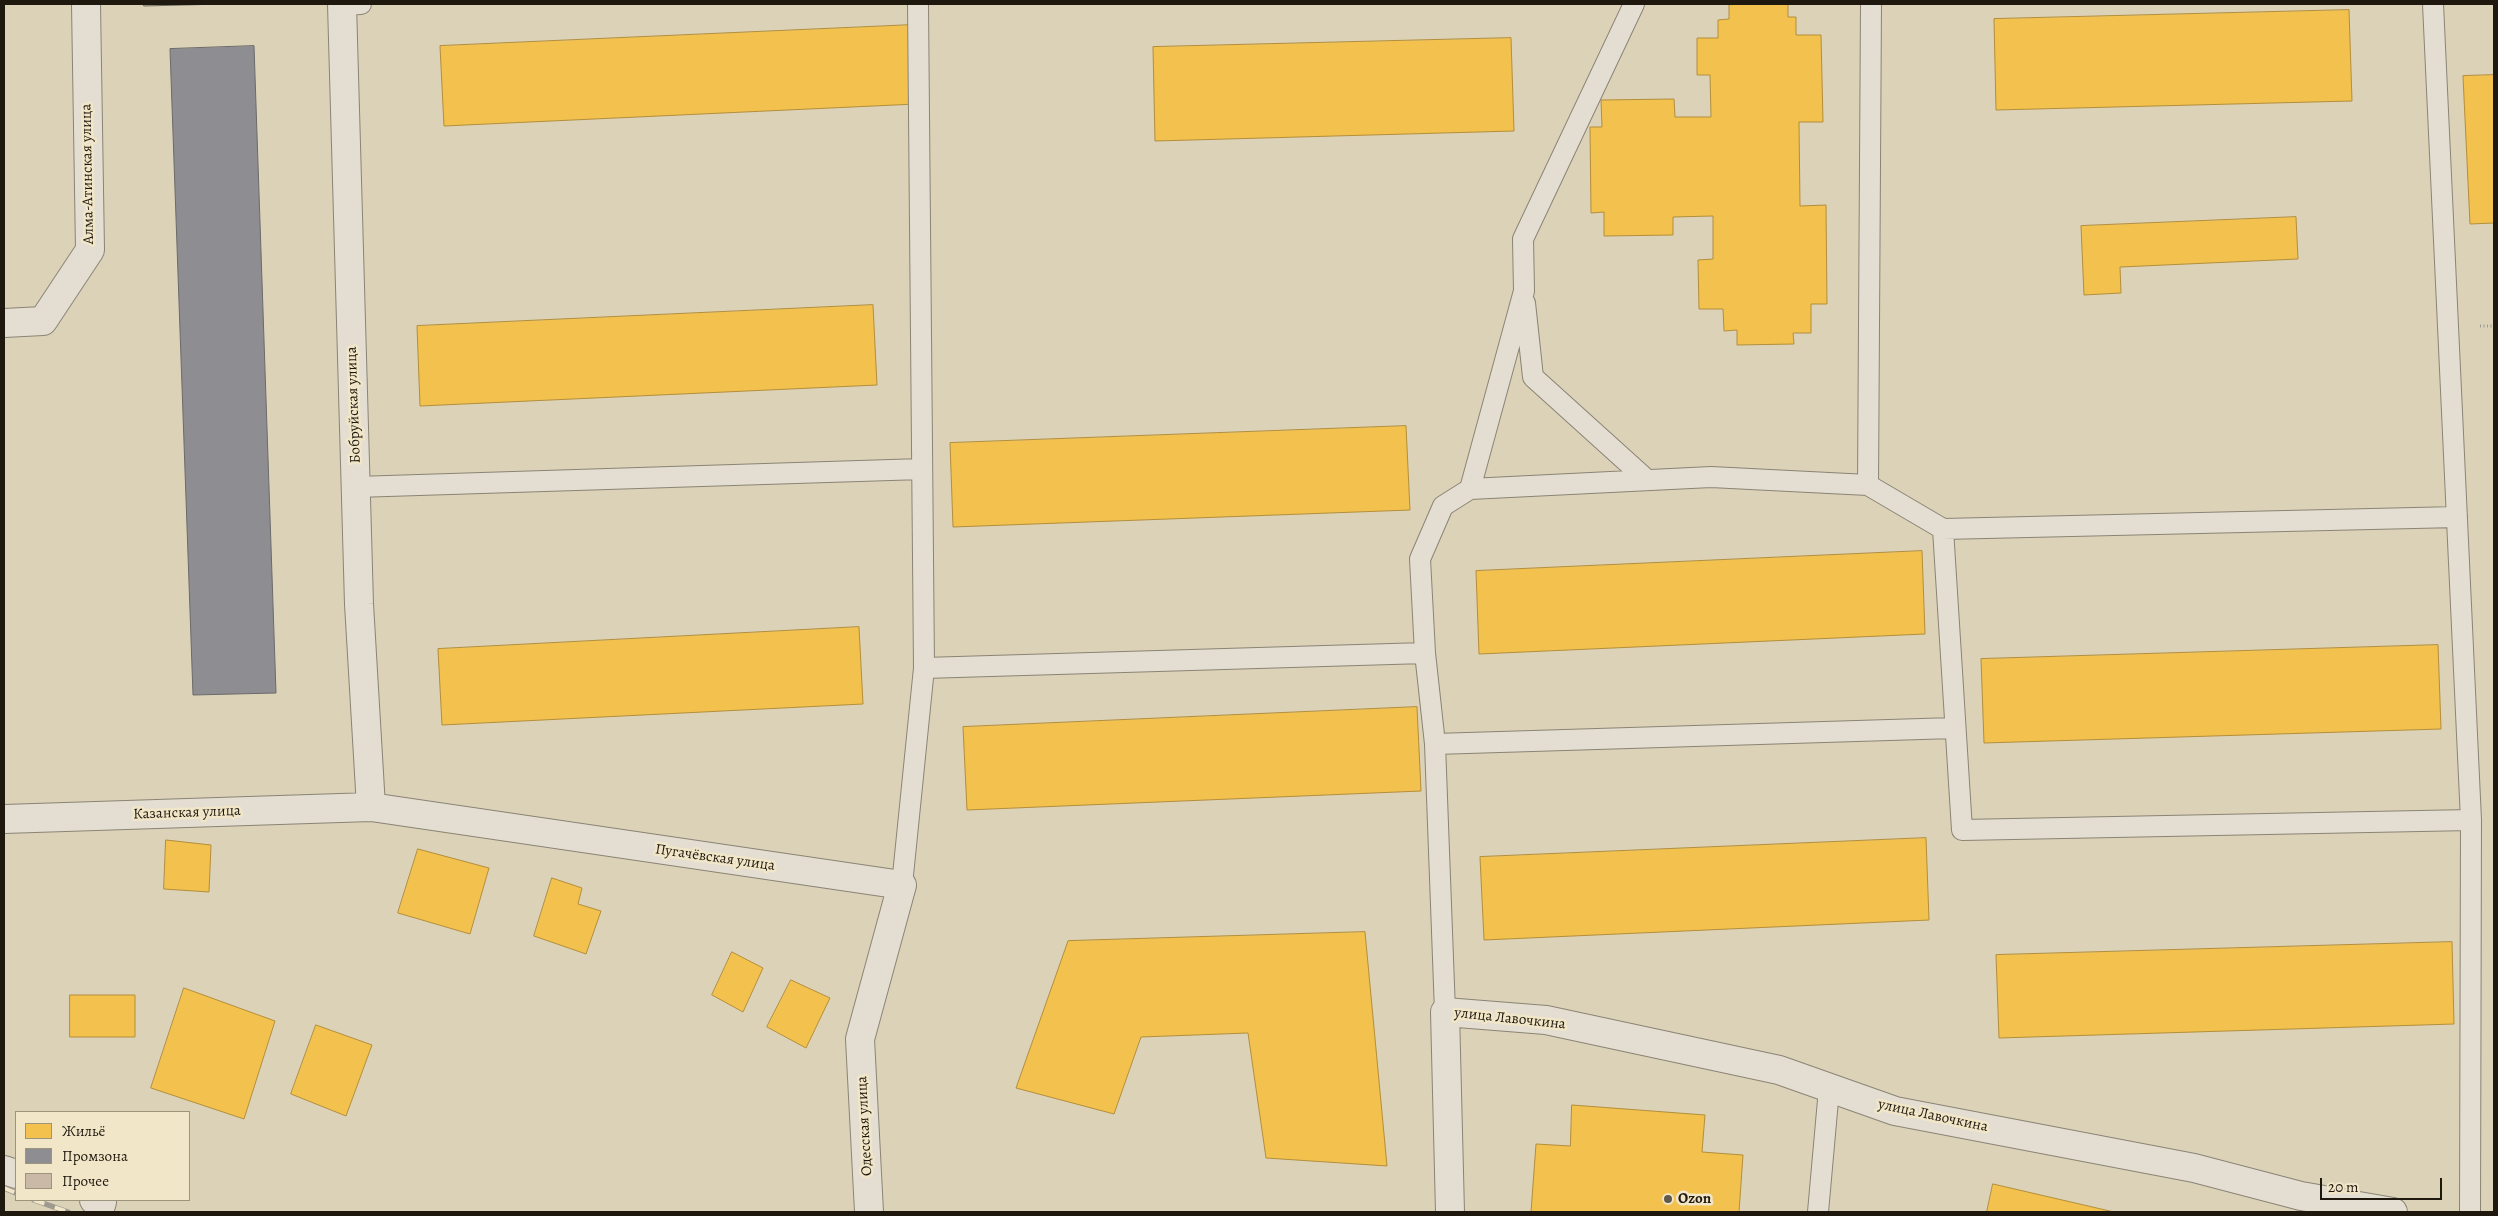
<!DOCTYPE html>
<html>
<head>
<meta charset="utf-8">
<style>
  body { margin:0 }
  #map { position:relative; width:2498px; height:1216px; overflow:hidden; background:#dbd2b8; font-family:Alegreya,serif }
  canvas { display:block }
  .frame { position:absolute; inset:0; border:5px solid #1f180e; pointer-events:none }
  .legend { position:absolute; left:15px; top:1111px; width:175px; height:90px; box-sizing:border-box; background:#f1e6c8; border:1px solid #9d947e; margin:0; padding:6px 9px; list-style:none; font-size:15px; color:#1f180e }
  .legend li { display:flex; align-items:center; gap:10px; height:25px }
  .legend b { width:25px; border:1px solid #9d947e }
  .scale { position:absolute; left:2320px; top:1178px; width:122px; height:22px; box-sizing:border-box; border:2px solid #1f180e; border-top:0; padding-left:6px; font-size:15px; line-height:18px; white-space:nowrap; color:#1f180e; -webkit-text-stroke:4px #f1e6c8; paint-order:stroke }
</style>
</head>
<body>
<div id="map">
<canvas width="2498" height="1216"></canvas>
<div class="frame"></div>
<ul class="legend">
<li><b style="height:14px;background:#f2c14e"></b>Жильё</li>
<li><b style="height:14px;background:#8d8d92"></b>Промзона</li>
<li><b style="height:14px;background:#cab9a6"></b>Прочее</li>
</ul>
<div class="scale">20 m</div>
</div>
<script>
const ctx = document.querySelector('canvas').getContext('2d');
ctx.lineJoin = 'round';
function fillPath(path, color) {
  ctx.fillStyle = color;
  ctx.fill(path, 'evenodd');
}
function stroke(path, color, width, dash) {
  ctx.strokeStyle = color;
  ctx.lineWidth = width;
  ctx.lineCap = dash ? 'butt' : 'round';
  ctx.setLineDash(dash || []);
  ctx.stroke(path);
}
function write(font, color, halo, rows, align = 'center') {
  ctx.font = font + ' Alegreya,serif';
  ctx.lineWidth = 5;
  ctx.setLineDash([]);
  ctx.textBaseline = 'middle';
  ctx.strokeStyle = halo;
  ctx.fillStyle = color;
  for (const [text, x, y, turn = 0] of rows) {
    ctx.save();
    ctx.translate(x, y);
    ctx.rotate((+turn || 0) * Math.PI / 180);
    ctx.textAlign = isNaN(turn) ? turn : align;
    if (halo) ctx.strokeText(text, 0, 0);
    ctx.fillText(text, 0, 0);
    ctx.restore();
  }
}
const homes = new Path2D(`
  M1788,4V17H1796V35H1821L1823,122H1799L1800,206L1826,205L1827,304H1811V333H1793L1794,344L1737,345V330L1724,331L1723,309H1699L1698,260L1713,259V216L1673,217V235L1604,236V212L1591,213L1590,127H1602L1601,100L1674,99L1675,117H1711L1710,75H1697V38H1718V20L1729,19V5Z
  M2349,10L2352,101L1996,110L1994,19Z
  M912,25L916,104L444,126L440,46Z
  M1511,38L1514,131L1155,141L1153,47Z
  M2494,75V223L2470,224L2463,76Z
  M2296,217L2298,259L2120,267L2121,293L2084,295L2081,226Z
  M873,305L877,385L420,406L417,326Z
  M1406,426L1410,510L953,527L950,443Z
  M1922,551L1925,634L1479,654L1476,571Z
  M859,627L863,704L442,725L438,649Z
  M2438,645L2441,729L1984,743L1981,659Z
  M1417,707L1421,791L967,810L963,727Z
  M1926,838L1929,920L1484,940L1480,857Z
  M166,840L211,845L209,892L164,889Z
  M418,849L489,868L470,934L398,913Z
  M552,878L582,888L578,904L601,911L586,954L534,936Z
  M1365,932L1387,1166L1266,1158L1248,1033L1141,1037L1114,1114L1016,1088L1068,941Z
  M2452,942L2454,1024L1999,1038L1996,955Z
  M732,952L763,968L743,1012L712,995Z
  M791,980L830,998L806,1048L767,1027Z
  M184,988L275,1021L244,1119L151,1088Z
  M70,995H135V1037H70Z
  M316,1025L372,1045L346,1116L291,1094Z
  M1572,1105L1705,1115L1702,1152L1743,1155L1739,1212H1531L1536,1144L1570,1146Z
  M1993,1184L2114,1212H1987Z`);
fillPath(homes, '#f2c14e');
stroke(homes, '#b38e3b', 1);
const industry = new Path2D(`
  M254,46L276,693L193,695L170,49Z`);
fillPath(industry, '#8d8d92');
stroke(industry, '#6c6a6a', 1);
const building = new Path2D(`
  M144,4H223L144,6Z`);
fillPath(building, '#cab9a6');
stroke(building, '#706b5e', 1);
const service = new Path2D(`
  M1634,4L1523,239L1524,291L1470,489L1711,477L1868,485
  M1871,4L1868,485L1943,529L1962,830L2471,820
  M2433,4L2471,820L2470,1212
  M343,5L361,4
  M1525,303L1533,377L1647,480
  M356,487L922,469
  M1943,529L2457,517
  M1425,653L1420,559L1443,506L1470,489
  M924,668L1425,653L1435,744
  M902,885L924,668L918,4
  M1445,1012L1435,744L1954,728
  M1818,1212L1829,1089`);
const minor = new Path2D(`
  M342,4L359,604L371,807
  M4,323L43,321L90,250L86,4
  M4,819L371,807L902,885L860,1039L869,1212
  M4,1170L16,1174
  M94,1200L102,1202L99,1212
  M1450,1212L1445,1012L1546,1020L1779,1070L1895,1111L2194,1168L2301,1196L2393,1212`);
stroke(service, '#8b8475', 22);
stroke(minor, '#8b8475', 30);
stroke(new Path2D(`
  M2480,326H2494`), '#9e9a8f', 3, [1, 2.5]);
stroke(service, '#e3ded1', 20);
stroke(minor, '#e3ded1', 28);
const rail = new Path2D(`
  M4,1188L16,1193
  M34,1200L68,1212`);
stroke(rail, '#9e9a8f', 5.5);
stroke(rail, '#f1e6c8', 4, [11]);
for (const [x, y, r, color] of [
  [1668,1199,5,"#61594a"]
]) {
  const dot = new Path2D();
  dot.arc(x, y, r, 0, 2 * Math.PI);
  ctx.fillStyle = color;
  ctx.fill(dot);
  stroke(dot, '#f1e6c8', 2);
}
write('15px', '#1f180e', '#f1e6c8', [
  ["Алма-Атинская улица",88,174,-91],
  ["Бобруйская улица",354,405,-92],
  ["Казанская улица",187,813,-2],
  ["Пугачёвская улица",715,858,8],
  ["улица Лавочкина",1510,1019,6],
  ["улица Лавочкина",1933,1116,12],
  ["Одесская улица",865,1126,-93]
]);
write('bold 15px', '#1f180e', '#f1e6c8', [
  ["Ozon",1678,1199]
], 'left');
</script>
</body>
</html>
